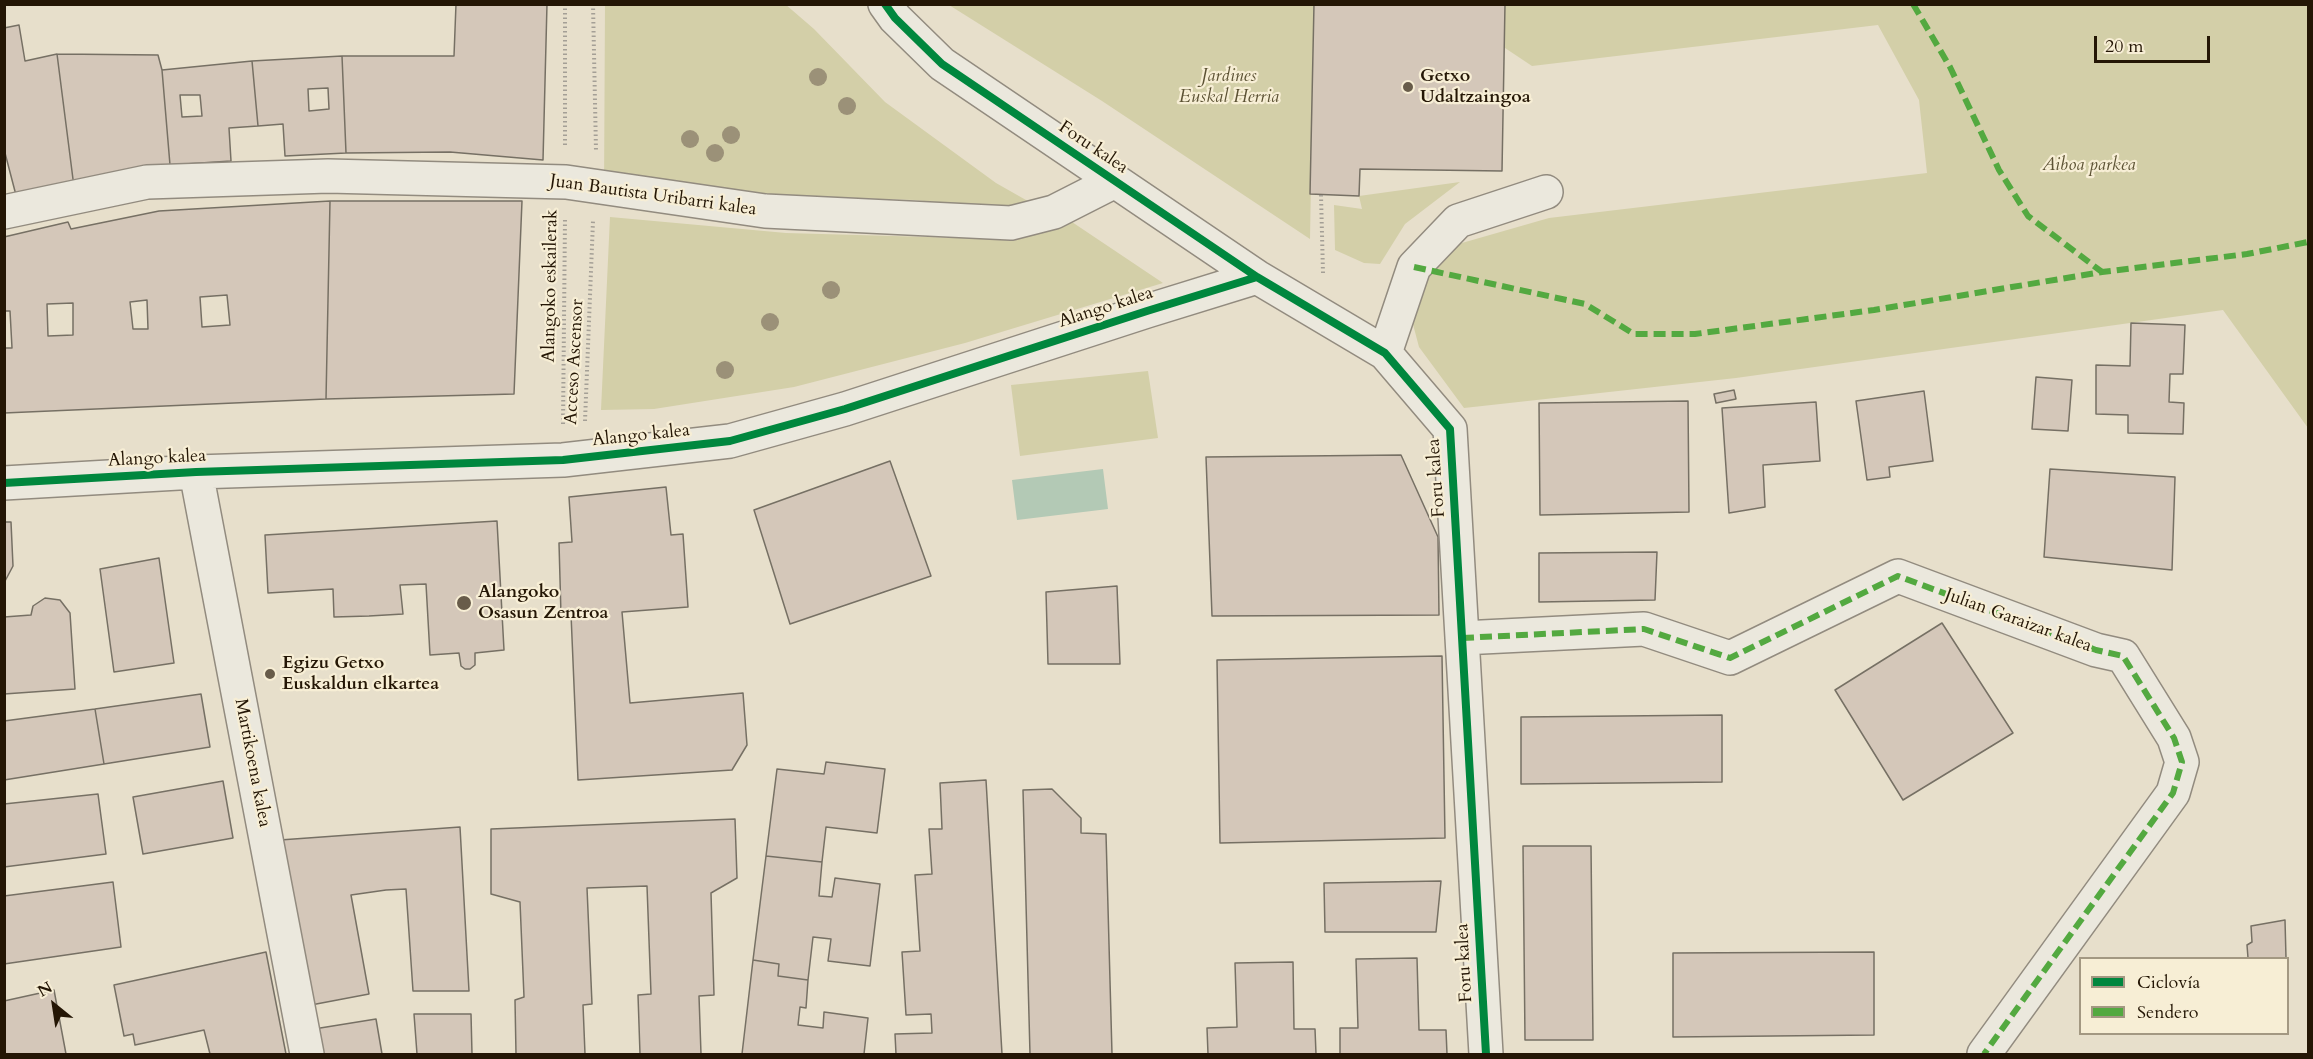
<!DOCTYPE html>
<html>
<head>
<meta charset="utf-8">
<style>
  body { margin:0 }
  #map { position:relative; width:2313px; height:1059px; overflow:hidden; background:#e7dfcb; font-family:Cardo,serif }
  canvas { display:block }
  .frame { position:absolute; inset:0; border:6px solid #241605; pointer-events:none }
  .legend { position:absolute; left:2079px; top:957px; width:210px; height:78px; box-sizing:border-box; background:#f7eed5; border:2px solid #a39882; margin:0; padding:8px 10px; list-style:none; font-size:18px; color:#241605 }
  .legend li { display:flex; align-items:center; gap:12px; height:30px }
  .legend b { width:30px; border:2px solid #a39882 }
  .north { position:absolute; left:24px; top:975px; width:60px; height:60px; -webkit-text-stroke:4px #f7eed5; paint-order:stroke; rotate:330deg; font-size:16px; font-weight:700; line-height:24px; text-align:center; color:#241605 }
  .north::after { content:''; display:block; margin:auto; width:21px; height:27px; background:#241605; clip-path:polygon(50% 0,100% 100%,50% 72%,0 100%) }
  .scale { position:absolute; left:2094px; top:36px; width:116px; height:27px; box-sizing:border-box; border:3px solid #241605; border-top:0; padding-left:8px; font-size:18px; line-height:21px; white-space:nowrap; color:#241605; -webkit-text-stroke:4px #f7eed5; paint-order:stroke }
</style>
</head>
<body>
<div id="map">
<canvas width="2313" height="1059"></canvas>
<div class="frame"></div>
<ul class="legend">
<li><b style="height:8px;background:#00873e"></b>Ciclovía</li>
<li><b style="height:8px;background:#53a940"></b>Sendero</li>
</ul>
<div class="north">N</div>
<div class="scale">20 m</div>
</div>
<script>
const ctx = document.querySelector('canvas').getContext('2d');
ctx.lineJoin = 'round';
function fillPath(path, color) {
  ctx.fillStyle = color;
  ctx.fill(path, 'evenodd');
}
function stroke(path, color, width, dash) {
  ctx.strokeStyle = color;
  ctx.lineWidth = width;
  ctx.lineCap = dash ? 'butt' : 'round';
  ctx.setLineDash(dash || []);
  ctx.stroke(path);
}
function write(font, color, halo, rows, align = 'center') {
  ctx.font = font + ' Cardo,serif';
  ctx.lineWidth = 4.5;
  ctx.setLineDash([]);
  ctx.textBaseline = 'middle';
  ctx.strokeStyle = halo;
  ctx.fillStyle = color;
  for (const [text, x, y, turn = 0] of rows) {
    ctx.save();
    ctx.translate(x, y);
    ctx.rotate((+turn || 0) * Math.PI / 180);
    ctx.textAlign = isNaN(turn) ? turn : align;
    if (halo) ctx.strokeText(text, 0, 0);
    ctx.fillText(text, 0, 0);
    ctx.restore();
  }
}
fillPath(new Path2D(`
  M785,4L814,29L885,102L996,183L1033,204L987,208L915,200L604,191L605,5Z
  M949,5H1314L1310,239L1102,101Z
  M1503,5H2308V428L2223,310L1736,378L1464,408L1419,347L1405,294L1448,247L1549,218L1927,173L1919,100L1878,25L1532,66L1496,42Z
  M1460,182L1405,224L1380,264L1364,263L1335,250L1334,205L1362,209L1359,196Z
  M610,217L786,233L963,238L1029,232L1072,222L1163,283L965,343L794,387L654,409L601,410Z
  M1148,371L1158,438L1020,456L1011,385Z`), '#d3cfa8');
fillPath(new Path2D(`
  M1103,469L1108,509L1017,520L1012,480Z`), '#b3c9b5');
const building = new Path2D(`
  M456,4H547L543,160L450,152L346,153L342,56H454Z
  M1314,4H1505L1502,171L1360,169L1359,196L1310,194Z
  M19,25L25,61L57,54L74,187L17,199L5,153L4,28Z
  M57,54L158,55L162,70L170,165L74,187Z
  M342,56L346,153L285,156L283,124L258,126L252,61ZM328,88L329,109L309,111L308,89Z
  M252,61L258,126L229,128L231,161L170,165L162,70ZM180,95H200L202,116L182,117Z
  M330,201L326,399L4,413V348H12L10,311H4V237L68,222L71,229L159,211ZM227,295L230,325L202,327L200,297ZM147,300L148,329H133L130,302ZM73,303V335L48,336L47,304Z
  M330,201H522L514,394L326,399Z
  M2131,323L2185,325L2183,374H2170L2169,402L2184,403L2183,434L2128,433V415L2096,414V365L2130,366Z
  M2036,377L2072,380L2068,431L2032,429Z
  M1734,390L1736,399L1716,403L1714,394Z
  M1924,391L1933,461L1889,467L1890,477L1867,480L1856,401Z
  M1688,401L1689,512L1540,515L1539,403Z
  M1816,402L1820,461L1763,465L1765,507L1729,513L1722,408Z
  M1401,455L1438,537L1439,615L1212,616L1206,457Z
  M890,461L931,576L790,624L754,510Z
  M2050,469L2175,477L2172,570L2044,557Z
  M666,487L671,535L683,534L688,607L622,612L630,703L743,693L747,745L732,770L578,780L571,614L561,615L559,543L572,542L569,497Z
  M497,521L504,650L475,653V665L470,669H465L461,666L459,653L430,655L426,584L400,585L403,614L369,616L334,617L333,589L268,593L265,535Z
  M4,522H11L13,566L4,583Z
  M1657,552L1655,600L1539,602V553Z
  M159,558L174,663L114,672L100,569Z
  M1117,586L1120,664H1048L1046,592Z
  M45,598L60,600L70,613L75,689L4,694V617L31,615L33,606Z
  M1942,623L2013,733L1903,800L1835,690Z
  M1442,656L1445,838L1220,843L1217,660Z
  M201,694L210,747L104,764L95,709Z
  M95,709L104,764L4,780V721Z
  M1722,715V782L1521,784V717Z
  M826,762L885,769L877,833L826,827L822,862L766,856L777,769L824,774Z
  M986,780L1002,1054H896L895,1034L932,1033L931,1014L906,1015L902,952L920,951L915,875L932,874L929,829H942L940,783Z
  M223,781L233,838L143,854L133,797Z
  M1052,789L1081,818V833L1106,834L1112,1054H1030L1023,790Z
  M98,794L106,854L4,867V804Z
  M735,819L737,878L711,893L714,995L699,996L701,1054H640L638,995L651,994L647,886L587,888L592,1004L583,1005L585,1054H516L515,1000L524,997L520,902L491,894V829Z
  M460,827L469,991H413L406,889L386,890L351,895L369,994L311,1005L280,840Z
  M1523,846H1591L1593,1040H1525Z
  M766,856L822,862L819,896L832,897L835,878L880,884L870,966L828,961L831,939L813,937L808,980L778,976L779,964L753,960Z
  M1441,881L1436,932H1325L1324,883Z
  M113,882L121,947L4,964V896Z
  M2285,920L2286,958H2248L2247,945L2252,942L2251,926Z
  M266,952L286,1054H210L204,1030L135,1045L133,1034L124,1036L114,985Z
  M1874,952V1035L1673,1037V953Z
  M1417,958L1419,1030H1446L1447,1054H1340V1028H1358L1356,959Z
  M753,960L779,964L778,976L808,980L806,1008L800,1007L798,1025L823,1028L824,1012L868,1018L864,1054H742Z
  M1293,962L1294,1029H1315L1316,1054H1208L1207,1028L1237,1027L1235,963Z
  M54,990L66,1054H4V1001Z
  M414,1014H471L472,1054H417Z
  M376,1019L382,1054H319L314,1029Z`);
fillPath(building, '#d4c7b9');
stroke(building, '#767064', 1.5);
const minor = new Path2D(`
  M885,4L895,18L942,64L1257,277L1385,353L1450,429L1486,1054
  M4,212L147,182L328,176L566,182L765,211L1011,223L1054,212L1115,181
  M1385,353L1414,267L1458,221L1546,192
  M196,472L307,1054
  M4,483L196,472L563,460L730,441L845,409L1147,311L1257,277
  M1462,638L1644,629L1730,658L1898,576L2096,650L2123,656L2174,738L2182,762L2173,793L1984,1054`);
stroke(minor, '#928b7f', 36);
stroke(new Path2D(`
  M565,4V145
  M593,4L596,151
  M1321,195L1323,273
  M585,421L593,221
  M563,424L565,218`), '#a49f96', 4, [1.5, 3]);
stroke(minor, '#ebe8dd', 33);
stroke(new Path2D(`
  M1913,4L1950,67L1999,170L2028,216L2102,272
  M1414,267L1585,304L1634,334H1695L1874,310L2102,272L2247,254L2308,242
  M1462,638L1644,629L1730,658L1898,576L2096,650L2123,656L2174,738L2182,762L2173,793L1984,1054`), '#53a940', 6, [12, 6]);
stroke(new Path2D(`
  M885,4L895,18L942,64L1257,277L1385,353L1450,429L1486,1054
  M4,483L196,472L563,460L730,441L845,409L1147,311L1257,277`), '#00873e', 8);
ctx.fillStyle = '#9b9178';
for (const [x, y] of [
  [818,77],
  [847,106],
  [731,135],
  [690,139],
  [715,153],
  [831,290],
  [770,322],
  [725,370]
]) {
  ctx.beginPath();
  ctx.arc(x, y, 9, 0, 2 * Math.PI);
  ctx.fill();
}
for (const [x, y, r, color] of [
  [1408,87,6,"#685c4a"],
  [464,603,8,"#685c4a"],
  [270,674,6,"#685c4a"]
]) {
  const dot = new Path2D();
  dot.arc(x, y, r, 0, 2 * Math.PI);
  ctx.fillStyle = color;
  ctx.fill(dot);
  stroke(dot, '#f7eed5', 2);
}
write('italic 18px', '#5c5234', '#f7eed5', [
  ["Jardines",1229,77],
  ["Euskal Herria",1229,98],
  ["Aiboa parkea",2089,166]
]);
write('bold 18px', '#241605', '#f7eed5', [
  ["Getxo",1420,77],
  ["Udaltzaingoa",1420,98],
  ["Alangoko",478,593],
  ["Osasun Zentroa",478,614],
  ["Egizu Getxo",282,664],
  ["Euskaldun elkartea",282,685]
], 'left');
write('18px', '#241605', '#f7eed5', [
  ["Foru kalea",1093,148,34],
  ["Juan Bautista Uribarri kalea",653,196,8],
  ["Alangoko eskailerak",551,286,-89],
  ["Alango kalea",1106,308,-18],
  ["Acceso Ascensor",575,362,-87],
  ["Alango kalea",641,436,-6],
  ["Alango kalea",157,459,-3],
  ["Foru kalea",1437,478,-94],
  ["Julian Garaizar kalea",2018,621,20],
  ["Martikoena kalea",252,763,79],
  ["Foru kalea",1465,963,-93]
]);
</script>
</body>
</html>
